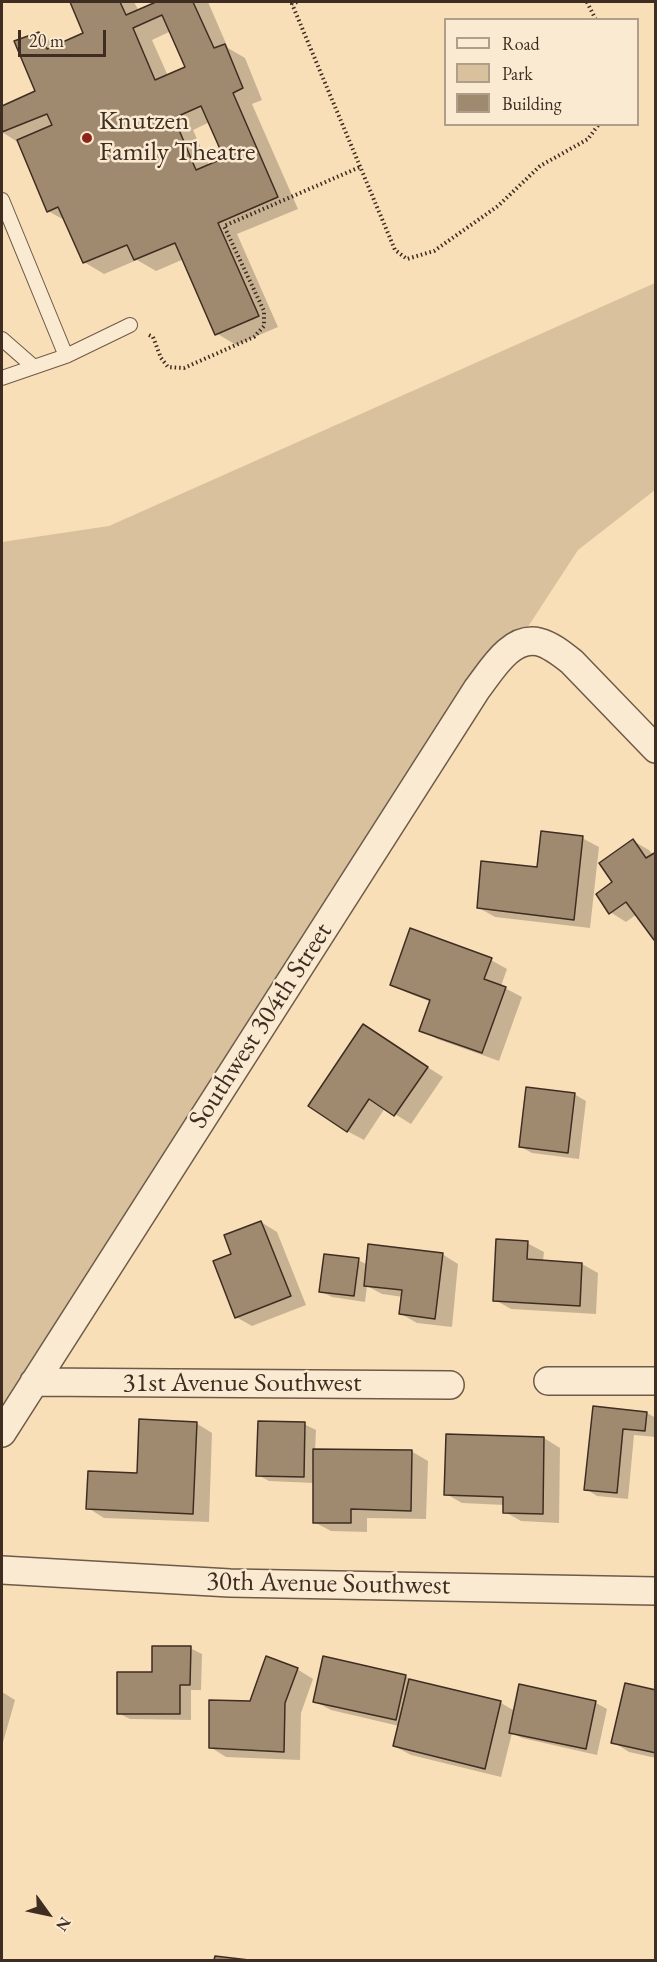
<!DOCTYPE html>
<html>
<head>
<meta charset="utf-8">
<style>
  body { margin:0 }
  #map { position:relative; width:657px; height:1962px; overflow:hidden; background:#f8dfb8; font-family:"EB Garamond",serif }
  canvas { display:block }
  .frame { position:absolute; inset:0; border:3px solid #3f2d22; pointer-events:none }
  .legend { position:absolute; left:444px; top:18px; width:195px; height:108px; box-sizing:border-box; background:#faead1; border:2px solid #af9e8b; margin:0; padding:8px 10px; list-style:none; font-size:18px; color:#3f2d22 }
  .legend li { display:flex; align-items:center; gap:12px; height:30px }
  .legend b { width:30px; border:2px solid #af9e8b }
  .north { position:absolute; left:18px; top:1884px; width:60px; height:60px; -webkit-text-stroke:4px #faead1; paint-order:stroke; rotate:123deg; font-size:16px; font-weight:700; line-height:24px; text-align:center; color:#3f2d22 }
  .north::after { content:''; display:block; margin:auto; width:21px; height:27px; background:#3f2d22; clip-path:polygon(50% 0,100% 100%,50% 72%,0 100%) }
  .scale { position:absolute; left:18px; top:30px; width:88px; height:27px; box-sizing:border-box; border:3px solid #3f2d22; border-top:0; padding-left:8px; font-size:18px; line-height:21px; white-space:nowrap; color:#3f2d22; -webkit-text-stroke:4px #faead1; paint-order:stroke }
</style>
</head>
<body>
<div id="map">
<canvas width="657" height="1962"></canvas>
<div class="frame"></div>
<ul class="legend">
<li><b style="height:8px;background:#faead1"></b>Road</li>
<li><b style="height:16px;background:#d9c19e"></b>Park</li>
<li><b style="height:16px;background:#9f8a70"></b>Building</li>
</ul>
<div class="north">N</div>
<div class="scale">20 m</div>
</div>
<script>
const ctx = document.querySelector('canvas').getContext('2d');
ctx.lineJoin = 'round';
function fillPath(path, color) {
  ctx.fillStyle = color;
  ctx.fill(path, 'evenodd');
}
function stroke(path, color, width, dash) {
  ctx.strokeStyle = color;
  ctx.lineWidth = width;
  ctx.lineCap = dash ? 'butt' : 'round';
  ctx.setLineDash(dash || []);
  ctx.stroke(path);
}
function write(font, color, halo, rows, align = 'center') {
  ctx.font = font + ' "EB Garamond",serif';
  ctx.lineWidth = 5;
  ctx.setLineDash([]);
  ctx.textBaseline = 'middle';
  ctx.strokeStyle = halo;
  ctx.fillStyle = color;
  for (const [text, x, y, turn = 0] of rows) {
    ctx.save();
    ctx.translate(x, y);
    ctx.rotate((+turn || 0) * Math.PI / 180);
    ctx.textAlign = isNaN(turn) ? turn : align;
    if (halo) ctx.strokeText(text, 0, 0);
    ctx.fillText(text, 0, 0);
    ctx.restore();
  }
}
fillPath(new Path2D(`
  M655,283V490L578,550L2,1434V542L109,526Z`), '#d9c19e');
fillPath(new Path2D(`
  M71,2H134L139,11L158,3L157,2H208L228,48L245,58L262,100L252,104L298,209L237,234L278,327L236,345L216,333L184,259L156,271L137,260L104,274L84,262L66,221L48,211L19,143L2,132V108L37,92L38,34L59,45L85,34ZM171,31L187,68L168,76L152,40ZM210,122L226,159L209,166L193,130Z
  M582,838L599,847L590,928L495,917L479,908Z
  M633,841L649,850L653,855L656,854V939L637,914L626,922L610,912L615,882Z
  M491,960L507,969L501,986L522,997L499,1061L437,1039L421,1030L431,1002L408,993L392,984Z
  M379,1036L443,1077L411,1124L385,1108L364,1140L347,1131Z
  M574,1094L586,1101L579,1159L532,1153L521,1147Z
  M261,1222L277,1232L306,1305L252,1326L236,1317L233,1255Z
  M527,1243L544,1252L543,1261L582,1264L598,1273L596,1314L511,1309L495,1300Z
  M442,1254L458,1264L452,1327L417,1323L401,1314L403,1297L382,1294L367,1286L365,1302L332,1297L320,1291L358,1260L368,1265Z
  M594,1408L647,1413L656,1418V1437L634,1435L628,1499L597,1496L586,1489Z
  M196,1423L212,1433L209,1522L104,1518L88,1508L138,1475Z
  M304,1424L316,1430L315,1451H411L428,1461L426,1519L367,1518V1532L331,1531L314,1522V1483L269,1481L258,1475Z
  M544,1438L560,1448L559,1523L521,1521L505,1512V1505L462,1503L446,1494Z
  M190,1648L202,1654L201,1690H191V1720L130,1719L118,1713L153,1674Z
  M297,1669L313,1679L301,1713L300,1760L226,1757L210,1747L251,1703Z
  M405,1676L414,1682L501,1703L515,1711L520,1686L596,1703L607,1709L597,1755L522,1738L512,1733L501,1777L411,1755L394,1746L399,1726L331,1710L314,1701Z
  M656,1691V1758L629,1752L613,1742Z
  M2,1692L15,1700L2,1746Z`), '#0003');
const building = new Path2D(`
  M70,2H120L126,15L156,2H193L214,48L225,44L243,88L233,93L278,197L218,223L259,316L215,335L175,243L134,260L127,245L83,263L58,207L47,212L17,140L52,125L47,114L2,132V106L35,91L14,41L39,32L47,49L83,33ZM162,15L185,67L155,80L133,28ZM201,106L224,158L196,170L174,118Z
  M541,831L583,836L574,920L477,908L481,861L537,867Z
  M633,839L646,858L656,852V939L654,940L626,902L609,914L596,894L612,882L599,863Z
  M410,928L492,958L484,979L506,987L482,1053L419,1031L430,1000L390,985Z
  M363,1024L428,1067L394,1116L369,1099L347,1132L308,1106Z
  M526,1087L575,1093L568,1153L519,1147Z
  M261,1221L291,1296L235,1318L213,1261L231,1254L224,1235Z
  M496,1239L528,1241L527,1259L582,1263L580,1306L493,1301Z
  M368,1244L443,1253L435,1319L399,1314L402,1290L364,1286Z
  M324,1254L359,1258L354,1296L319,1292Z
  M593,1406L647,1412L645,1431L623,1429L617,1493L584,1490Z
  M139,1419L197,1422L193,1514L86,1509L88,1471L137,1473Z
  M258,1421L305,1422L304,1477L256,1476Z
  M446,1434L544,1437L543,1514L503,1513V1497L444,1495Z
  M313,1449L412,1450L411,1511L351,1509V1523H313Z
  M152,1646H191L190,1685H180V1714H117V1672H152Z
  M266,1656L298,1668L285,1703L284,1752L209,1748V1700L250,1701Z
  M323,1656L406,1675L396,1720L313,1702Z
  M409,1679L501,1701L485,1769L393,1746Z
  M625,1683L656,1690V1753L611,1743Z
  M519,1684L596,1701L586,1749L509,1733Z
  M215,1956L249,1960H214Z`);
fillPath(building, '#9f8a70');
stroke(building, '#3f2d22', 1.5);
const lane = new Path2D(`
  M2,200L66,356L2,378
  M2,339L34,367
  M66,356L130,325`);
const street = new Path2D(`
  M548,1381H656
  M34,1382L450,1385
  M2,1433L477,689C491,671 511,635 539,642C551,645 562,654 572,662L656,749
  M2,1570L230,1583L656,1591`);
stroke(lane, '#6d5a48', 16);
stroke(street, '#6d5a48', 30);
stroke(new Path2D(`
  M297,2L292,4L395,250L407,259L434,251L498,206L540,166L588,139L599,124
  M587,2L596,20
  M149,335L153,337L161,358L168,367L184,368L254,337L264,326V311L224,226L360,167`), '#3f2d22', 4, [1.5, 3]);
stroke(lane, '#faead1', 14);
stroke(street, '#faead1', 27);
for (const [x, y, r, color] of [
  [87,138,6,"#8f2418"]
]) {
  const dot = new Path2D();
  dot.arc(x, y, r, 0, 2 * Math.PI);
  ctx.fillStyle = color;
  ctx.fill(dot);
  stroke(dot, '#faead1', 2);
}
write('27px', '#3f2d22', '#faead1', [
  ["Knutzen",99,122],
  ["Family Theatre",99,153]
], 'left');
write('27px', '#3f2d22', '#faead1', [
  ["Southwest 304th Street",261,1026,-57],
  ["31st Avenue Southwest",242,1384],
  ["30th Avenue Southwest",328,1584,1]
]);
</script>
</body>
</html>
